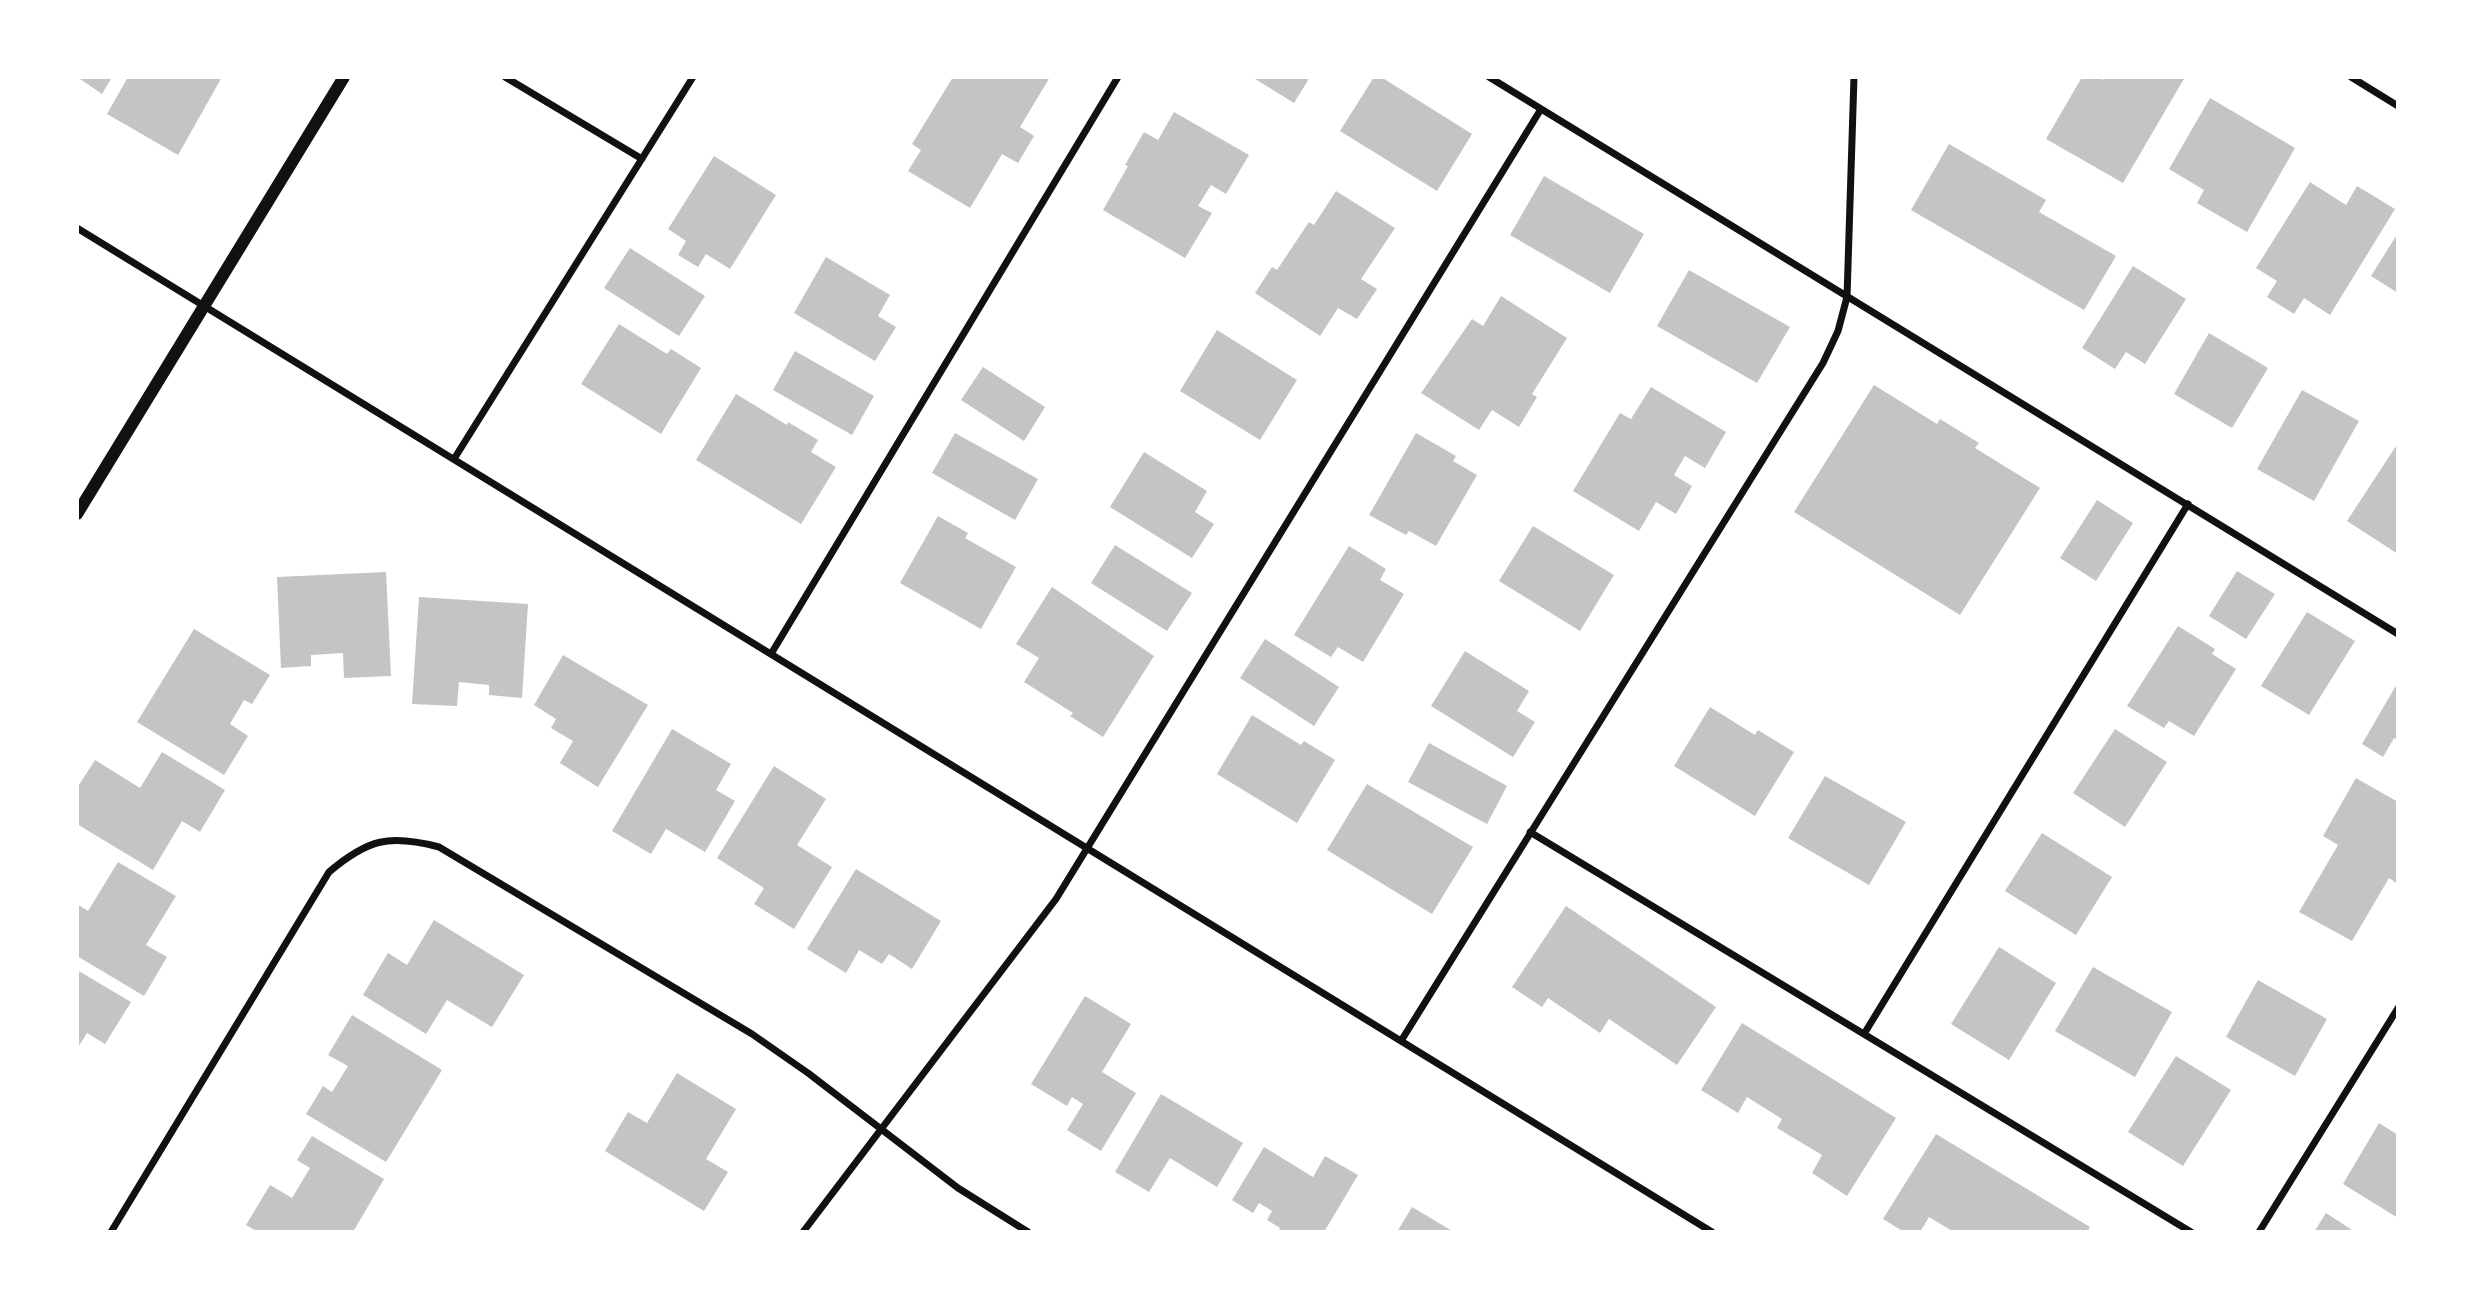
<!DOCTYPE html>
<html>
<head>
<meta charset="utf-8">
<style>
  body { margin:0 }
  #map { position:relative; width:2475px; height:1309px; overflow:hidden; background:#fff; font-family:"Space Grotesk",sans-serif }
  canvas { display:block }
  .frame { position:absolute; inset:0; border:79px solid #fff; pointer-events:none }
</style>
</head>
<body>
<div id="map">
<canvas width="2475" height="1309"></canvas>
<div class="frame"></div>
</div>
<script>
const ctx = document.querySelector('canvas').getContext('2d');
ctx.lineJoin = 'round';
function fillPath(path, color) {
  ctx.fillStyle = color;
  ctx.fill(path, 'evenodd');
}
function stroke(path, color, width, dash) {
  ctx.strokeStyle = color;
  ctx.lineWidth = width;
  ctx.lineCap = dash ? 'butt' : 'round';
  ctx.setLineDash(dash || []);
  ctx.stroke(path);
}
fillPath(new Path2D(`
  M77,77H112L102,94Z
  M128,77H222L178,155L107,114Z
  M953,77H1050L1020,127L1034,136L1018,163L1002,154L970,208L908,171L921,150L912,144Z
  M1252,77H1310L1294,103Z
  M1374,77H1381L1472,134L1437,191L1340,131Z
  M2082,77H2099L2103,80L2105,77H2185L2123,183L2046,139Z
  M2210,98L2295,148L2247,232L2197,203L2204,190L2169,169Z
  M1174,112L1249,155L1226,194L1211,185L1198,206L1212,213L1185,258L1103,210L1128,166L1125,165L1144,132L1158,140Z
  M1949,144L2046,200L2039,212L2116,256L2084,310L1911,210Z
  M714,156L776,195L730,269L706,254L698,267L678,255L686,241L668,229Z
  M1544,176L1644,234L1610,293L1510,235Z
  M2310,182L2346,205L2357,186L2395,209L2330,315L2304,298L2294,314L2267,297L2277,281L2256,268Z
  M1336,191L1395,228L1361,279L1377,289L1357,319L1338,308L1320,336L1255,293L1272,267L1277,270L1309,222L1314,225Z
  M2398,233V293L2371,276Z
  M630,248L705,296L679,336L604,288Z
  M826,257L890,295L878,316L896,327L875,361L794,313Z
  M2133,266L2186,299L2145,364L2126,352L2115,369L2082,348Z
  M1689,270L1790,327L1757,383L1657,326Z
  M1501,296L1567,338L1532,394L1537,397L1519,427L1492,410L1479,430L1421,393L1472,319L1483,326Z
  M619,324L667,354L671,349L701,368L661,434L581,384Z
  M1217,330L1297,380L1260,440L1180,391Z
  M2209,333L2268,368L2232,428L2174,394Z
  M795,351L874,396L852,435L773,390Z
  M983,367L1045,407L1024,441L961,400Z
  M1874,385L1937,424L1940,419L1979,443L1975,448L2040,488L1960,615L1794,512Z
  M1651,387L1726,432L1705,468L1685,456L1674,475L1692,486L1676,514L1656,502L1639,531L1573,491L1620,413L1631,419Z
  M2302,390L2359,421L2314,501L2257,469Z
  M736,394L787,425L788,422L818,440L811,452L836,467L801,524L696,460Z
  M955,433L1038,479L1015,520L932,473Z
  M1416,433L1456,456L1453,461L1477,475L1436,546L1409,531L1406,535L1369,515Z
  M2396,446L2398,447V554L2347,521Z
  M1144,452L1207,491L1195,512L1214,524L1192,558L1110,507Z
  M2097,500L2133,523L2096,581L2060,558Z
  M938,516L968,533L965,538L1016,567L981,629L900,583Z
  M1533,526L1614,575L1580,631L1499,581Z
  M1115,545L1192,593L1167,631L1091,583Z
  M1349,546L1386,569L1380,580L1404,594L1363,662L1338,647L1331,657L1294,635Z
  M2237,571L2275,594L2246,639L2209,616Z
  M386,572L391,676L344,678L343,653L311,655V666L281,668L277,577Z
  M1052,587L1154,656L1103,737L1070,716L1073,713L1024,682L1039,658L1016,644Z
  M419,597L528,604L522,698L489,695V685L459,682L457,706L412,704Z
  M2307,612L2355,641L2309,715L2261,686Z
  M2178,626L2215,649L2212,654L2236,669L2194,736L2169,721L2164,728L2127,706Z
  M194,629L270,675L252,704L244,700L230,724L248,736L224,775L137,722Z
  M1265,639L1339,687L1314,726L1240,678Z
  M1465,651L1529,691L1517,711L1535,722L1513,757L1431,706Z
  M563,655L648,705L598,787L560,763L573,741L551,728L556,719L534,705Z
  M2398,682V740L2394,738L2383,757L2362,744Z
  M1710,707L1755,735L1758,730L1794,752L1755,816L1674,766Z
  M1252,715L1301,745L1304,741L1335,760L1297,823L1217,774Z
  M672,729L731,764L716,790L735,801L705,852L666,829L651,854L612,831Z
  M2115,729L2167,762L2125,827L2073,793Z
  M1429,743L1507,786L1487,824L1408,782Z
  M162,752L225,790L200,832L182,821L153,870L77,824V788L95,760L140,788Z
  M774,766L826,799L797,845L832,867L794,929L754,904L764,888L717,858Z
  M1825,776L1906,822L1869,885L1788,838Z
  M2356,778L2398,802V884L2389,878L2352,941L2299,912L2338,845L2323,836Z
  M1367,784L1473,847L1432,914L1327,850Z
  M2042,833L2112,877L2076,935L2005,891Z
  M118,862L176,896L146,945L167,957L144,996L77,956V904L88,911Z
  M856,869L941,921L912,969L889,954L882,964L859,950L846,973L807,949Z
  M1566,906L1716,1007L1677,1065L1609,1019L1600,1033L1548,998L1542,1007L1512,987Z
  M434,920L524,975L492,1027L447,1000L426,1034L363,995L388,953L407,965Z
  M1999,947L2056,983L2009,1060L1951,1024Z
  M2093,967L2172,1012L2135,1077L2055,1031Z
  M77,970L131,1002L105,1044L87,1033L77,1049Z
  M2258,980L2327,1019L2295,1076L2226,1037Z
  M1085,996L1131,1024L1102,1072L1136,1093L1101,1151L1067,1130L1083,1104L1072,1097L1067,1106L1031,1084Z
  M352,1015L442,1070L386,1162L306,1114L323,1086L332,1092L348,1066L328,1055Z
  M1742,1023L1896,1118L1847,1196L1812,1173L1822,1155L1777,1128L1782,1119L1747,1097L1738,1113L1701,1090Z
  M2176,1056L2231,1090L2183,1166L2128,1132Z
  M677,1073L736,1109L706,1159L728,1172L704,1211L605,1151L628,1112L647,1123Z
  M1161,1094L1243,1143L1217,1187L1170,1158L1149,1192L1115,1172Z
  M2379,1123L2398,1135V1218L2343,1184Z
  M1936,1134L2090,1227L2087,1232H1954L1929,1217L1920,1232H1904L1883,1219Z
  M312,1136L384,1179L353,1232H258L246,1225L270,1185L292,1198L310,1168L297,1160Z
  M1264,1147L1313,1177L1325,1156L1358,1175L1324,1232H1278L1280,1228L1267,1220L1272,1211L1259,1203L1253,1213L1232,1200Z
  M1412,1207L1454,1232H1397Z
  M2326,1213L2355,1232H2314Z`), '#c4c4c4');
stroke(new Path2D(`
  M505,77L642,159
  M1489,77L2398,634
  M2351,77L2398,106
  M77,228L1712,1232
  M454,459L693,77
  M771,654L1118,77
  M1530,832L2191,1232
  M1864,1034L2188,504
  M1401,1041L1823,363L1838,331L1847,297L1854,77
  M111,1232L329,872C368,839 389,834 439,847L752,1034L808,1073L958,1188L1028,1232
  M803,1232L1056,899L1541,109
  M2259,1232L2398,1008`), '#111', 7);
stroke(new Path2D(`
  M77,514L344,77`), '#111', 12);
</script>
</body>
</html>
